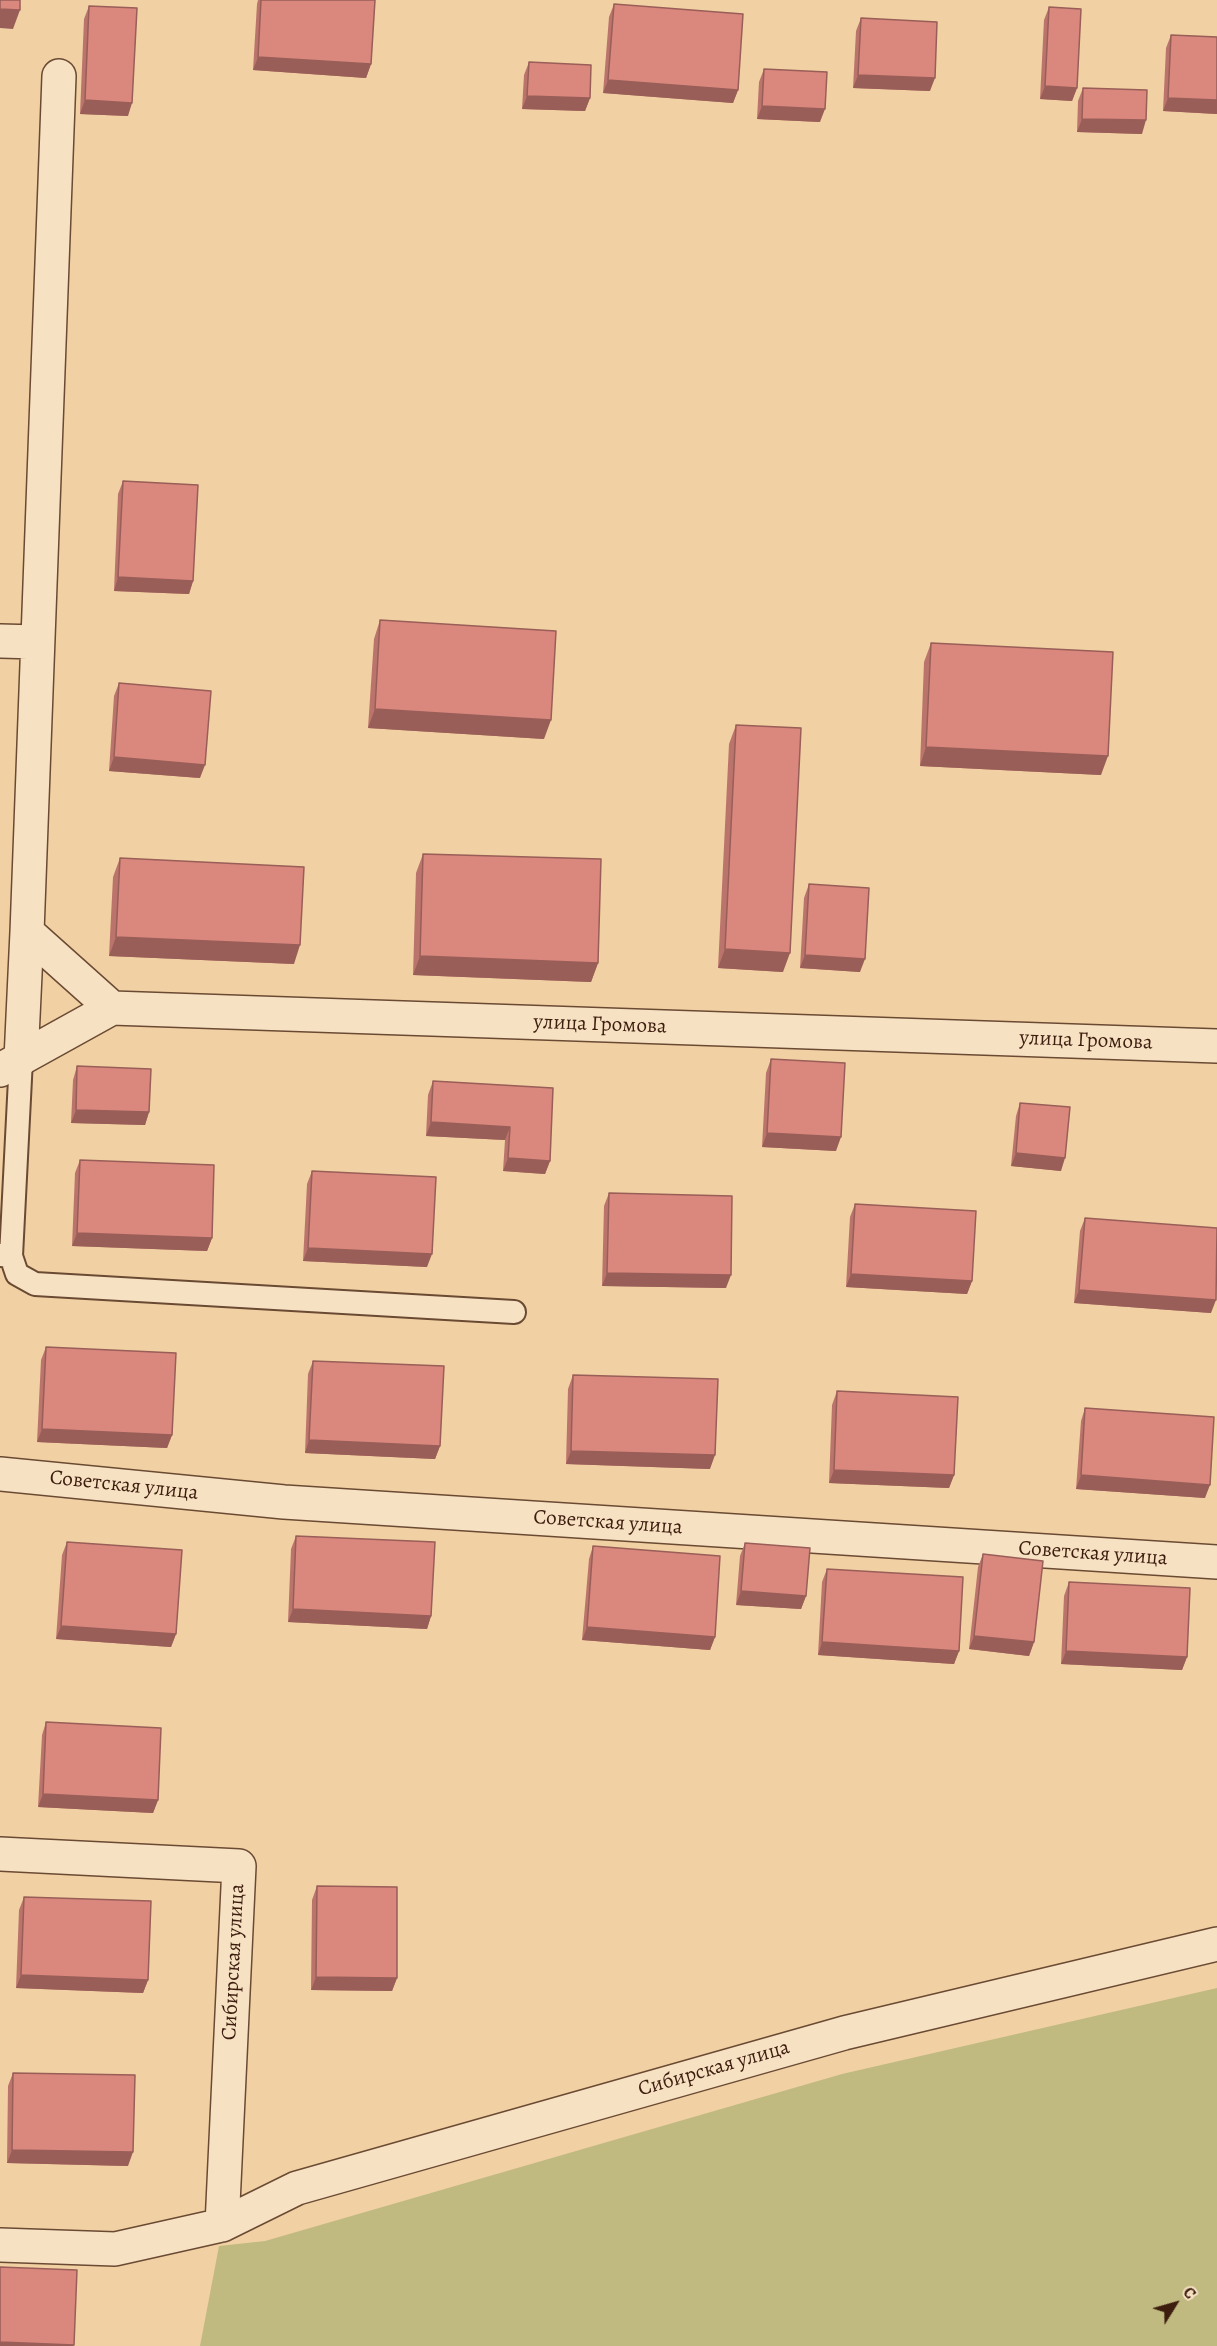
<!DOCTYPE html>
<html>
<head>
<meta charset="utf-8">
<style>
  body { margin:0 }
  #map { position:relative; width:1217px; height:2346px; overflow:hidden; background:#f1d1a3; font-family:Alegreya,serif }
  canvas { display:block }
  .north { position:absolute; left:1145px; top:2274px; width:60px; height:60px; -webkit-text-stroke:4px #f6e1c3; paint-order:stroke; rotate:53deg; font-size:16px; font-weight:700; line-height:24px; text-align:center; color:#3d1d0e }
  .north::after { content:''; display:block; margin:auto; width:21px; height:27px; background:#3d1d0e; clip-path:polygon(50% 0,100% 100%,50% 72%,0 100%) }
</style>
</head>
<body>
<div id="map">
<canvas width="1217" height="2346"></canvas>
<div class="north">С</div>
</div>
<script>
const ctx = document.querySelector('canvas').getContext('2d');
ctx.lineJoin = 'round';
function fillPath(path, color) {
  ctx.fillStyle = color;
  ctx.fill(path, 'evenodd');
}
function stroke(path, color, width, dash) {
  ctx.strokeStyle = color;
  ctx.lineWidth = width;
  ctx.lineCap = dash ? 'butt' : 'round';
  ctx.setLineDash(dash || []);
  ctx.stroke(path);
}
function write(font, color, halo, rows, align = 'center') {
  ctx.font = font + ' Alegreya,serif';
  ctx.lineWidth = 4.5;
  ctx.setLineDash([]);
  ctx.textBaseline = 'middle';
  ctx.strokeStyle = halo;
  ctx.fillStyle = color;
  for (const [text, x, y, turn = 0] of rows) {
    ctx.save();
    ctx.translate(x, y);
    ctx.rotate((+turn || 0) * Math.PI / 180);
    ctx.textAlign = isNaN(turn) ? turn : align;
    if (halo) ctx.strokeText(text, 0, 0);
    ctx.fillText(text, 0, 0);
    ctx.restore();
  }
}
fillPath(new Path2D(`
  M1217,1988V2346H200L219,2246L265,2241L842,2074Z`), '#c0ba81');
const lane = new Path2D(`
  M0,1255L11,1256L21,1059
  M11,1256L17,1274L35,1284L514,1312`);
const street = new Path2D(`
  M59,76L27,932L112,1008
  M0,641L37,642
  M21,1059L27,932
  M0,1070L112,1008L1217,1046
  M0,1474L284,1502L1217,1562
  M0,1854L239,1866L222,2225
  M0,2245L115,2249L222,2225L297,2188L844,2033L1217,1944`);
stroke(lane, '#6a4a33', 26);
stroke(street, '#6a4a33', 36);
stroke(lane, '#f6e1c3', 22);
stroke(street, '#f6e1c3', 33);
fillPath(new Path2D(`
  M258,0H375L371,64L366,78L253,70L257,4Z
  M614,4L738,90L733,103L603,93L609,17Z
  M89,6L128,116L80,114L84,19Z
  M1049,7L1077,88L1072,101L1040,99L1044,20Z
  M861,18L930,91L853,88L856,31Z
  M1171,35L1217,37V114L1163,111L1166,48Z
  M529,62L590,98L585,111L522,109L524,75Z
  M764,69L820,122L757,119L759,82Z
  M1083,88L1142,134L1077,132L1078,101Z
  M123,481L193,581L189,594L114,591L118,494Z
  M380,620L544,739L368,728L374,639Z
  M931,643L1101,775L920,766L924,662Z
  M119,683L200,778L109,771L114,696Z
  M736,725L783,972L718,968L729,744Z
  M423,854L598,963L591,982L413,975L416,873Z
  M120,858L294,964L109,956L113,877Z
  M809,884L860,972L800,968L804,898Z
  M771,1059L836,1151L762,1147L766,1073Z
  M77,1066L149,1112L145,1125L71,1123L73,1080Z
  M433,1081L553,1088L550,1161L545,1174L503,1171L505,1140L426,1136L428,1095Z
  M1020,1103L1061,1171L1011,1166L1016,1116Z
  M80,1160L212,1238L207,1251L72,1246L75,1173Z
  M312,1171L427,1267L303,1261L307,1184Z
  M609,1193L726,1288L602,1286L604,1206Z
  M855,1204L972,1281L967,1294L846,1287L850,1217Z
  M1085,1218L1211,1313L1074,1303L1080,1231Z
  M46,1347L172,1435L167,1448L37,1442L41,1360Z
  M313,1361L440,1446L435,1459L305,1453L308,1374Z
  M573,1375L710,1469L566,1464L568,1389Z
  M837,1391L954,1475L949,1488L829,1483L832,1405Z
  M1085,1408L1205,1498L1076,1489L1081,1421Z
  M296,1536L431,1616L427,1629L288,1622L291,1549Z
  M67,1542L176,1634L171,1647L56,1639L62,1555Z
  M745,1543L806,1596L801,1609L736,1605L740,1556Z
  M593,1546L715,1637L710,1650L582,1640L589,1559Z
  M983,1554L1034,1642L1029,1656L969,1649L978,1567Z
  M827,1569L959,1651L954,1664L818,1655L822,1582Z
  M1069,1582L1187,1657L1182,1670L1061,1664L1064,1596Z
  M46,1722L158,1800L153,1813L38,1807L42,1735Z
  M317,1886L397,1978L392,1991L311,1990L312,1900Z
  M24,1897L148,1980L143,1993L16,1988L19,1910Z
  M13,2073L128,2166L7,2163L8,2086Z`), '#bb746c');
fillPath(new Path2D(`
  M0,9L20,10L13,29L0,28Z
  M258,57L371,64L366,78L253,70Z
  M858,75L935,78L930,91L853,88Z
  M608,80L738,90L733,103L603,93Z
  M1045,86L1077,88L1072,101L1040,99Z
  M527,96L590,98L585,111L522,109Z
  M1168,98L1217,100V114L1163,111Z
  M85,100L132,103L128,116L80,114Z
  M762,106L825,109L820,122L757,119Z
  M1082,119L1146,120L1142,134L1077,132Z
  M118,577L193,581L189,594L114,591Z
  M375,709L551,720L544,739L368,728Z
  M926,747L1108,756L1101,775L920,766Z
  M114,757L205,765L200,778L109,771Z
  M116,937L300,945L294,964L109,956Z
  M725,949L790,953L783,972L718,968Z
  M805,955L865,959L860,972L800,968Z
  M420,956L598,963L591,982L413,975Z
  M76,1110L149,1112L145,1125L71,1123Z
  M431,1122L510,1127L505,1140L426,1136Z
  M767,1133L841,1137L836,1151L762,1147Z
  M1016,1153L1065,1158L1061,1171L1011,1166Z
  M508,1158L550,1161L545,1174L503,1171Z
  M77,1233L212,1238L207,1251L72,1246Z
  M308,1248L432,1254L427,1267L303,1261Z
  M607,1273L731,1275L726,1288L602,1286Z
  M851,1274L972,1281L967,1294L846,1287Z
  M1079,1290L1216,1300L1211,1313L1074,1303Z
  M42,1429L172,1435L167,1448L37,1442Z
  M309,1440L440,1446L435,1459L305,1453Z
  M571,1451L715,1455L710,1469L566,1464Z
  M834,1470L954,1475L949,1488L829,1483Z
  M1081,1475L1210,1485L1205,1498L1076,1489Z
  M741,1591L806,1596L801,1609L736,1605Z
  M293,1609L431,1616L427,1629L288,1622Z
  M61,1626L176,1634L171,1647L56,1639Z
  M587,1627L715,1637L710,1650L582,1640Z
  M974,1636L1034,1642L1029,1656L969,1649Z
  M822,1642L959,1651L954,1664L818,1655Z
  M1066,1651L1187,1657L1182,1670L1061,1664Z
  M43,1794L158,1800L153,1813L38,1807Z
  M21,1975L148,1980L143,1993L16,1988Z
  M316,1977L397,1978L392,1991L311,1990Z
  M12,2150L133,2152L128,2166L7,2163Z
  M0,2342L74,2345L73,2346H0Z`), '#995e58');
const building = new Path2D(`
  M0,0H20V10L0,9Z
  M261,0H375L371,64L258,57Z
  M614,4L743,14L738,90L608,80Z
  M89,6L137,8L132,103L85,100Z
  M1049,7L1081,9L1077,88L1045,86Z
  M861,18L937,22L935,78L858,75Z
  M1171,35L1217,37V100L1168,98Z
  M529,62L591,65L590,98L527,96Z
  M764,69L827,72L825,109L762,106Z
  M1083,88L1147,90L1146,120L1082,119Z
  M123,481L198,485L193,581L118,577Z
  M380,620L556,631L551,720L375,709Z
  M931,643L1113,652L1108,756L926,747Z
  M119,683L211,691L205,765L114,757Z
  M736,725L801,728L790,953L725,949Z
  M423,854L601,859L598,963L420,956Z
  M120,858L304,867L300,945L116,937Z
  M809,884L869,888L865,959L805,955Z
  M771,1059L845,1063L841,1137L767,1133Z
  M77,1066L151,1069L149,1112L76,1110Z
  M433,1081L553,1088L550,1161L508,1158L510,1127L431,1122Z
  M1020,1103L1070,1107L1065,1158L1016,1153Z
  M80,1160L214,1165L212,1238L77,1233Z
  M312,1171L436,1177L432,1254L308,1248Z
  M609,1193L732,1196L731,1275L607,1273Z
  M855,1204L976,1211L972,1281L851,1274Z
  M1085,1218L1217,1228L1216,1300L1079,1290Z
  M46,1347L176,1353L172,1435L42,1429Z
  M313,1361L444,1366L440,1446L309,1440Z
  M573,1375L718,1379L715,1455L571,1451Z
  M837,1391L958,1397L954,1475L834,1470Z
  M1085,1408L1214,1417L1210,1485L1081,1475Z
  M296,1536L435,1542L431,1616L293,1609Z
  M67,1542L182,1550L176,1634L61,1626Z
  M745,1543L810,1548L806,1596L741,1591Z
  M593,1546L720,1556L715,1637L587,1627Z
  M983,1554L1043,1561L1034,1642L974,1636Z
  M827,1569L963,1577L959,1651L822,1642Z
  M1069,1582L1190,1588L1187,1657L1066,1651Z
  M46,1722L161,1728L158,1800L43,1794Z
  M317,1886L397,1887V1978L316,1977Z
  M24,1897L151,1901L148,1980L21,1975Z
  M13,2073L135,2075L133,2152L12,2150Z
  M0,2267L77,2270L74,2345L0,2342Z`);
fillPath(building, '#da877e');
stroke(building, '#995e58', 1.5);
write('21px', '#3d1d0e', '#f6e1c3', [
  ["улица Громова",600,1025,2],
  ["улица Громова",1086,1041,2],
  ["Советская улица",124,1486,6],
  ["Советская улица",608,1523,4],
  ["Советская улица",1093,1554,4],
  ["Сибирская улица",234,1962,-87],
  ["Сибирская улица",714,2069,-16]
]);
</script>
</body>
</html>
